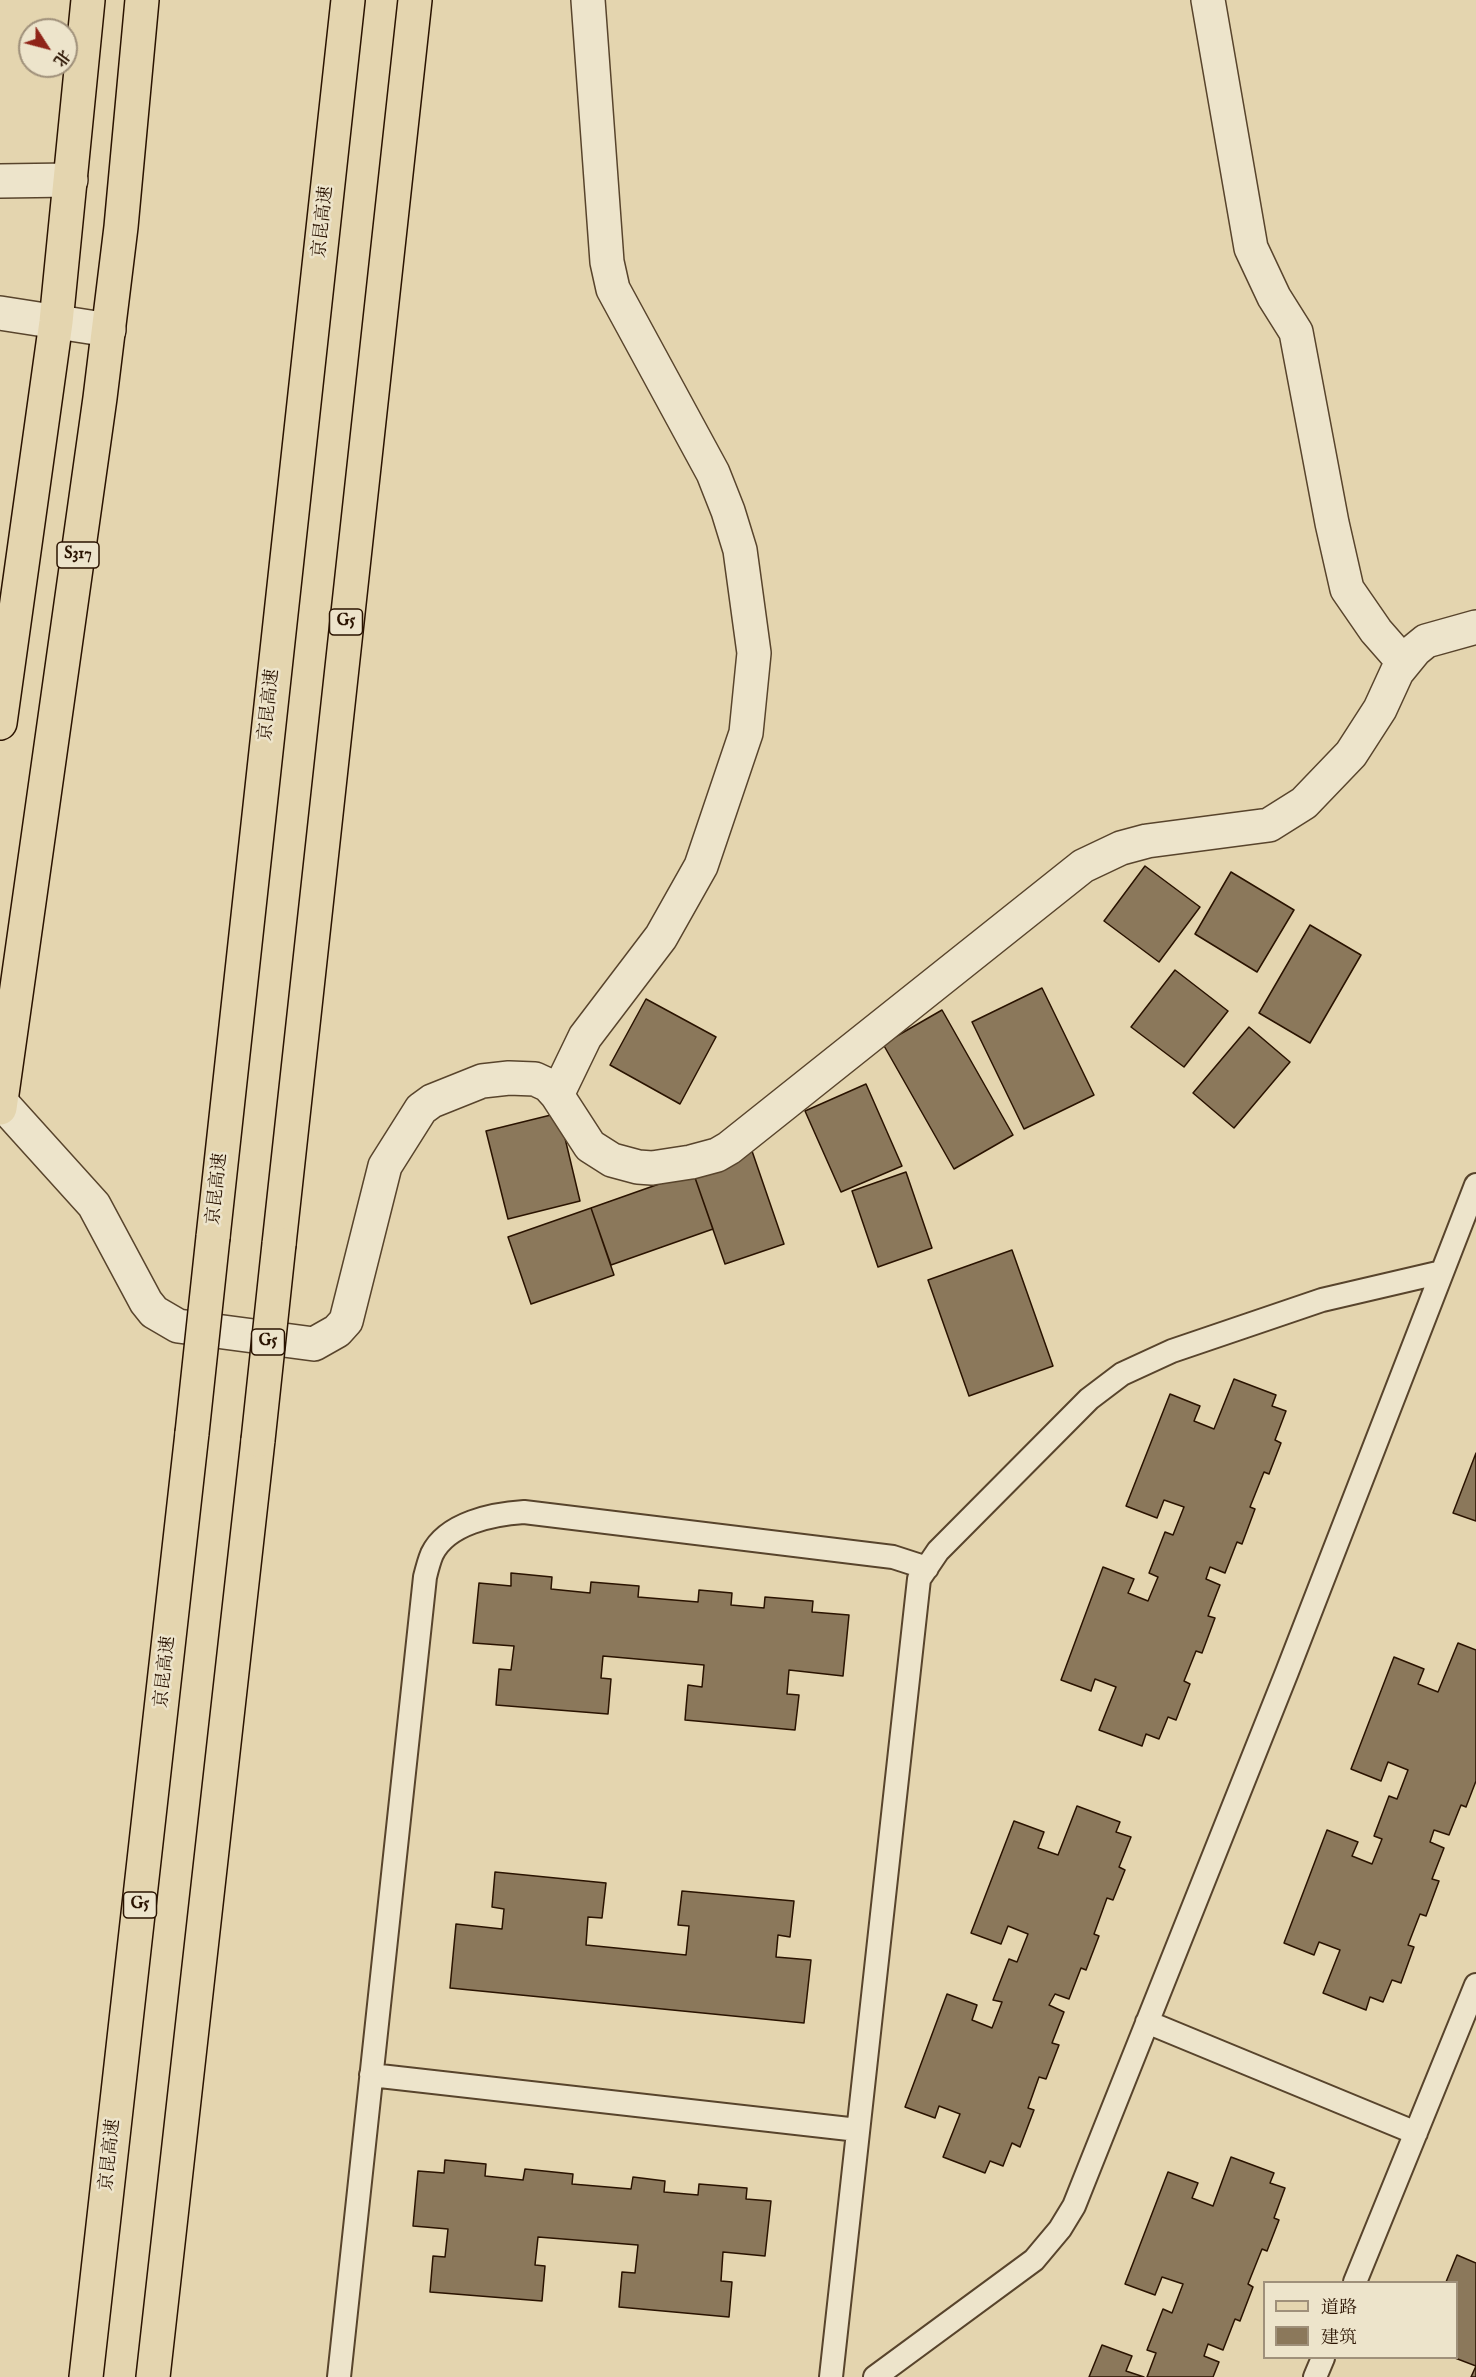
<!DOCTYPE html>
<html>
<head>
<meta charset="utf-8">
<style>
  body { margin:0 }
  #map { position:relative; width:1476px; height:2377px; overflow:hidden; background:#e4d5af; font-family:"IM FELL English","Noto Serif SC",serif }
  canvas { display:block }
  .legend { position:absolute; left:1263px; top:2281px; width:195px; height:78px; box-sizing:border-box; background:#ede4cb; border:2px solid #9f907a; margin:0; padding:8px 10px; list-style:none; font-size:18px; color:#2a1300 }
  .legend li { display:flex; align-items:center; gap:12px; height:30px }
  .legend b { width:30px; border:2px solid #9f907a }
  .north { position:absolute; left:18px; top:18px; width:60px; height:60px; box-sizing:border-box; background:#ede4cb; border:2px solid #9f907a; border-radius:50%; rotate:126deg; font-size:16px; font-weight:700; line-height:24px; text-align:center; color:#2a1300 }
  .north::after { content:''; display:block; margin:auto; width:21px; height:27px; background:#8f2418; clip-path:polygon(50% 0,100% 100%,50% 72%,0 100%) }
</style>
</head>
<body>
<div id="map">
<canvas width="1476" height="2377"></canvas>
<ul class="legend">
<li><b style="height:8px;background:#e4d5af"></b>道路</li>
<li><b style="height:16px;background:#8b785b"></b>建筑</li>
</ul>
<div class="north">北</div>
</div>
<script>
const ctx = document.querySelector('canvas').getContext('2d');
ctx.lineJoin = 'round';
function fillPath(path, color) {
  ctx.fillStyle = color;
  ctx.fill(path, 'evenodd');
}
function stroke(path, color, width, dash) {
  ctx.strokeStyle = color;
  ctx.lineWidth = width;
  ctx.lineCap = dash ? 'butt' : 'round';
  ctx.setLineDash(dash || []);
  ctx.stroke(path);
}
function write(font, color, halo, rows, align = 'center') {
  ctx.font = font + ' "IM FELL English","Noto Serif SC",serif';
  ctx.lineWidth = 5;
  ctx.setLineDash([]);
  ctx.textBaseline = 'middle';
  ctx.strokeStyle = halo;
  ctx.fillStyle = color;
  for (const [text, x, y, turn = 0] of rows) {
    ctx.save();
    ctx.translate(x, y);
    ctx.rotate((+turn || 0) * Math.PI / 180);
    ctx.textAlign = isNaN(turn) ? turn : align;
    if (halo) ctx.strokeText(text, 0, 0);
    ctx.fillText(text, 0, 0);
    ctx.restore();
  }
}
const building = new Path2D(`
  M1145,866L1200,907L1159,962L1104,921Z
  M1231,872L1294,910L1257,972L1195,934Z
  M1310,925L1361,955L1310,1043L1259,1013Z
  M1175,970L1228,1011L1184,1067L1131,1027Z
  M1042,988L1094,1095L1024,1129L972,1022Z
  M646,999L716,1037L680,1104L610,1065Z
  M942,1010L1013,1135L954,1169L883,1044Z
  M1249,1027L1290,1062L1234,1128L1193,1093Z
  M866,1084L902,1166L841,1192L805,1111Z
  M559,1113L580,1201L508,1219L486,1131Z
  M752,1151L784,1244L725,1264L693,1172Z
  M693,1172L713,1229L611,1265L591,1208Z
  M906,1172L932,1248L878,1267L852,1191Z
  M591,1208L614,1275L531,1304L508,1237Z
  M1012,1250L1053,1366L969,1396L928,1280Z
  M1234,1379L1276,1395L1272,1406L1286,1411L1275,1440L1281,1443L1269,1474L1264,1472L1250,1507L1255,1509L1242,1544L1237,1542L1225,1573L1210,1567L1206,1579L1220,1585L1208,1616L1215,1618L1202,1653L1196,1651L1184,1681L1190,1684L1176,1720L1168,1717L1159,1739L1146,1734L1142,1746L1099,1730L1116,1687L1095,1679L1091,1691L1061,1680L1103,1567L1134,1579L1128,1593L1148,1601L1158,1577L1149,1573L1165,1532L1173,1535L1184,1507L1164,1500L1157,1518L1126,1506L1170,1394L1200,1406L1194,1421L1214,1429Z
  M1476,1453V1521L1453,1513Z
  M511,1573L552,1577L551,1589L590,1593L591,1582L639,1586L638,1597L698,1602L699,1590L732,1593L731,1605L764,1608L765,1597L813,1601L812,1612L849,1615L843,1676L789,1670L787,1694L799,1695L795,1730L685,1720L688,1685L702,1687L704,1665L603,1656L601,1678L611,1679L608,1714L496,1705L499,1669L511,1670L514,1646L473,1643L479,1583L511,1586Z
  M1458,1643L1476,1650V1781L1466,1807L1461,1805L1449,1835L1434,1830L1430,1842L1444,1848L1432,1879L1439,1881L1426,1916L1420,1914L1408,1945L1414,1947L1401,1983L1392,1980L1383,2002L1370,1997L1366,2010L1323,1993L1340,1950L1319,1942L1314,1955L1284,1943L1327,1830L1358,1842L1352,1856L1372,1864L1382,1839L1374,1836L1389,1796L1397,1799L1408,1770L1388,1762L1381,1781L1351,1769L1394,1657L1424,1669L1418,1684L1438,1692Z
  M1077,1806L1120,1822L1116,1832L1131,1837L1119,1867L1125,1870L1113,1900L1107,1898L1094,1934L1099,1936L1086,1970L1081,1968L1069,1999L1055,1994L1049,2005L1064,2012L1052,2043L1059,2045L1046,2079L1039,2077L1028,2108L1034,2110L1020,2147L1012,2143L1003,2166L990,2161L985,2173L943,2157L960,2114L939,2106L935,2118L905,2107L947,1994L977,2005L972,2020L992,2028L1002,2002L993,2000L1009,1959L1017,1962L1028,1934L1008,1926L1001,1944L971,1933L1014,1821L1044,1832L1038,1848L1058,1855Z
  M495,1872L606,1883L602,1918L588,1917L586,1945L686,1955L689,1926L678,1925L682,1891L794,1901L790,1937L778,1935L776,1957L811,1960L804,2023L450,1988L456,1924L502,1929L504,1909L492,1907Z
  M1231,2157L1274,2173L1270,2183L1285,2188L1274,2218L1279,2220L1267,2251L1262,2249L1248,2284L1253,2287L1240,2321L1235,2319L1223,2350L1208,2344L1204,2356L1219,2362L1213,2377H1147L1156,2353L1147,2350L1163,2309L1172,2313L1183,2284L1162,2277L1155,2295L1125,2284L1168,2172L1198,2183L1192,2198L1213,2206Z
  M445,2160L486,2164L485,2176L523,2180L525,2169L573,2174L572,2184L631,2189L633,2177L665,2181L664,2192L698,2195L699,2184L747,2188L746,2199L771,2201L765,2256L723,2252L721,2281L732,2282L729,2317L619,2307L622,2272L635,2273L638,2245L538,2237L535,2265L545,2266L542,2301L430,2292L433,2256L445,2257L448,2229L413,2226L418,2171L444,2173Z
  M1457,2255L1476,2263V2377H1471L1476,2366L1455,2358H1456V2282H1446Z
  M1102,2345L1132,2356L1126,2371L1144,2377H1089Z`);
fillPath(building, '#8b785b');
stroke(building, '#2a1300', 1.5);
const service = new Path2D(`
  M1147,2022L1416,2133
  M371,2075L858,2130
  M1355,2282L1476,1985
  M339,2377L425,1577C427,1569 429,1561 432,1554C447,1523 493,1514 524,1512L893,1557L927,1568
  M831,2377L919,1579L938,1551L1089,1399L1122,1374L1172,1351L1322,1300L1442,1272
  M875,2377L1034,2260L1060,2229L1074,2206L1287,1672L1476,1185
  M1315,2377L1323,2358`);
const minor = new Path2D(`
  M1208,0L1251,248L1274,297L1296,332L1332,523L1347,589L1376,631L1404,663
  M0,181L71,180
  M557,1095L585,1037L661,937L701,866L746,733L754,653L740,550L728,511L713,473L613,289L607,262L588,0
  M1,1102L94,1205L146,1302L154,1312L178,1326L314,1344L337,1331L346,1321L385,1166L421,1109L432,1101L482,1081L509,1078L535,1079L548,1085L557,1095L590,1146L612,1160L638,1167L652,1168L691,1162L717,1155L729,1148L1083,866L1121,848L1147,841L1269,825L1304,803L1351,754L1380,709L1397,672L1415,650L1426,641L1476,627`);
const tertiary = new Path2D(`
  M0,313L109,330`);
const primary = new Path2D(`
  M0,723L56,322L88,0
  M0,1108L100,398L121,227L142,0`);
const motorway = new Path2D(`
  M213,1237L348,0
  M279,1244L415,0
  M86,2377L192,1433
  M153,2377L258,1440`);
stroke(service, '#58442c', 26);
stroke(minor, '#58442c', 36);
stroke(tertiary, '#58442c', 36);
stroke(primary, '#2a1300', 36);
stroke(motorway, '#2a1300', 36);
stroke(service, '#ede4cb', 22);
stroke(minor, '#ede4cb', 33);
stroke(tertiary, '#ede4cb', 33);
stroke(primary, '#e4d5af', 33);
stroke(motorway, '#e4d5af', 33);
const motorwayBridge = new Path2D(`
  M192,1433L213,1237
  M258,1440L279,1244`);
stroke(motorwayBridge, '#2a1300', 36, []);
stroke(motorwayBridge, '#e4d5af', 33);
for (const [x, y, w] of [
  [78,555,42],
  [346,622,33],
  [268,1342,33],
  [140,1905,33]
]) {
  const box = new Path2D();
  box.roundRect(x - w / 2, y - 13, w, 26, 4.5);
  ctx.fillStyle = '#ede4cb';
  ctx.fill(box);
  stroke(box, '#2a1300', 1.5);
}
write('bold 16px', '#2a1300', null, [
  ["S317",78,555],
  ["G5",346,622],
  ["G5",268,1342],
  ["G5",140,1905]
]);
write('18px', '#2a1300', '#ede4cb', [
  ["京昆高速",324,222,-84],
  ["京昆高速",270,705,-84],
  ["京昆高速",218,1189,-84],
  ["京昆高速",166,1672,-84],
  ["京昆高速",111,2155,-84]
]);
</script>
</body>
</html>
